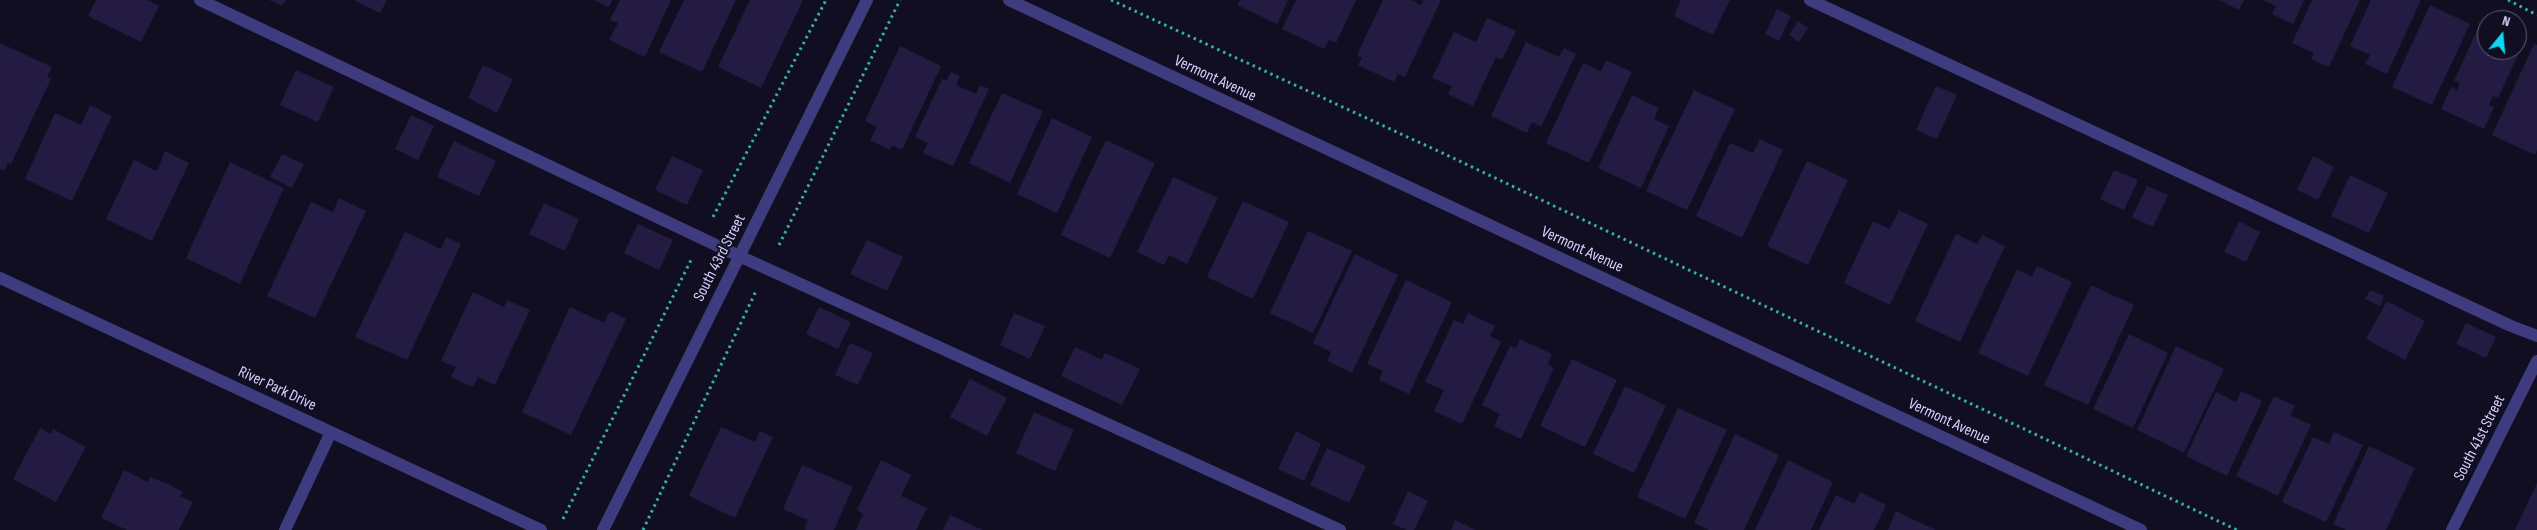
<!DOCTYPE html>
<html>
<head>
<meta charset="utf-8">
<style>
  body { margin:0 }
  #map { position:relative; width:2537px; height:530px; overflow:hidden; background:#120e22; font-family:"Sofia Sans Condensed",sans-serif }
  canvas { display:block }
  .north { position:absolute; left:2477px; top:10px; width:50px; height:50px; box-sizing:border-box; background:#120e22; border:1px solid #605c7a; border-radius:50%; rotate:17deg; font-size:14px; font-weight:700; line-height:20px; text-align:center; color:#d6d1fd }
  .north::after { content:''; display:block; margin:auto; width:18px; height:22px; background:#09daf1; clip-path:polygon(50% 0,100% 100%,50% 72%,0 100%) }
</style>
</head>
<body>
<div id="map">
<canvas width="2537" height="530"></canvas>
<div class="north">N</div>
</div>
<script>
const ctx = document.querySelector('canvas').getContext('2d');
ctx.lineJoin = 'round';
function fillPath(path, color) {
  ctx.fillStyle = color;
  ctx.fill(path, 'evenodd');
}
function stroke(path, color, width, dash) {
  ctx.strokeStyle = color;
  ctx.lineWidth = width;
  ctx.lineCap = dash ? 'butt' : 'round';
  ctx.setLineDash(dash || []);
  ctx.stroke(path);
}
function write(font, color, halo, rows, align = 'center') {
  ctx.font = font + ' "Sofia Sans Condensed",sans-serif';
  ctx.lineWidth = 4;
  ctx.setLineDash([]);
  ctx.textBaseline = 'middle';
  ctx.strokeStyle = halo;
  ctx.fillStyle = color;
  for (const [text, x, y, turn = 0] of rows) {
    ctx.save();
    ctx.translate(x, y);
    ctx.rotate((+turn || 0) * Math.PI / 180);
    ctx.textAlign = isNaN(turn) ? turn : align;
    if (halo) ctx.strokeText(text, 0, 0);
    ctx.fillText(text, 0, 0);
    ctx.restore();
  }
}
fillPath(new Path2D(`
  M96,0H147L159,6L141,42L88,16Z
  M269,0H286L282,6Z
  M353,0H387L380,13Z
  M593,0H612L609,7Z
  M620,0H671L645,57L609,40L618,23L610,20Z
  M684,0H736L702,72L659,52Z
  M750,0H803L761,88L718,67Z
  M1240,0H1288L1277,24L1237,5Z
  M1296,0H1356L1336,43L1329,40L1324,49L1282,29Z
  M1383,0H1411L1421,5L1423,0H1441L1405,77L1398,74L1394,82L1358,65L1362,58L1357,55Z
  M1681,0H1730L1713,35L1674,16Z
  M2219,0H2244L2239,10Z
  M2263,0H2304L2293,24L2272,14L2276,6Z
  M2312,0H2360L2329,67L2311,59L2314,53L2292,43Z
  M2371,0H2421L2387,74L2365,64L2370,55L2350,46Z
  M2430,5L2470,24L2432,105L2392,87Z
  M1777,9L1791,16L1779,41L1765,34Z
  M1487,18L1516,31L1502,60L1496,57L1473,106L1448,94L1452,86L1432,78L1454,32L1476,42Z
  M1798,21L1808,28L1799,42L1789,35Z
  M2477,30L2487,35V50L2520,51L2498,98L2493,96L2489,105L2494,107L2484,129L2441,109L2451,87L2457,90L2460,83L2454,81Z
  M1526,42L1559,57L1564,48L1576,54L1541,127L1532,122L1527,133L1491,116Z
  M0,43L52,67L47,77L51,79L11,164L8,163L4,171L0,169Z
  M2534,44L2537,45V150L2535,155L2492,135Z
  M900,46L941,66L902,150L892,145L890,150L870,140L877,127L865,121Z
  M1606,60L1632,72L1589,163L1546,143L1583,63L1601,71Z
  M483,65L513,79L497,113L468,98Z
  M296,70L334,87L318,122L280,105Z
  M951,72L960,76L956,85L976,94L980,85L989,89L953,166L923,153L928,143L915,137L942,79L946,81Z
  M1936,86L1957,95L1937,139L1916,130Z
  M1694,90L1735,109L1687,210L1646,191Z
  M1002,93L1043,111L1010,183L969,163Z
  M1632,95L1659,108L1654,119L1669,126L1641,188L1598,168Z
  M90,105L112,116L72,201L25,179L55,113L81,125Z
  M411,115L434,126L418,160L395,149Z
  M1052,118L1092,137L1057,213L1017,194Z
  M1760,139L1783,150L1742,238L1696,216L1730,143L1753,153Z
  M1106,140L1155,163L1110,258L1061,235Z
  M454,141L496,161L479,196L437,177Z
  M165,151L189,163L152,241L106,219L134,160L157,171Z
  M282,154L304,164L292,188L270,177Z
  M672,156L703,170L687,205L655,190Z
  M2313,156L2334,167L2318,200L2297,190Z
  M1807,161L1848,180L1808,265L1767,246Z
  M230,162L284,188L240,284L186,258Z
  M2114,170L2138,180L2124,210L2100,199Z
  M2350,175L2388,193L2369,233L2331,216Z
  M1173,177L1218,198L1187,264L1169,255L1164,265L1137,252Z
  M2147,186L2168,195L2153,227L2132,217Z
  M339,198L366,211L315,318L267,296L311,202L333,212Z
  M1243,201L1289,222L1253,299L1207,277Z
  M544,203L579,219L565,251L529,234Z
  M1899,210L1928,224L1890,305L1844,283L1873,221L1890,229Z
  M2239,221L2260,232L2246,262L2224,252Z
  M638,224L673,240L659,270L624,253Z
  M1308,231L1352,251L1313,333L1270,313Z
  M405,232L441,249L446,237L461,244L407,360L355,337Z
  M1956,234L1977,244L1982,235L2005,246L1960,342L1915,321Z
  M867,240L903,257L887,291L850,274Z
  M1355,254L1398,275L1352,373L1327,361L1331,352L1313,343Z
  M2037,266L2072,282L2028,376L1978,353L2017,269L2032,277Z
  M1406,280L1452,302L1409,394L1379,380L1383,371L1367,364Z
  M2091,285L2134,305L2088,405L2044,385Z
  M2370,290L2384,296L2380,306L2365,299Z
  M473,292L504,307L507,300L530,310L495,385L478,377L473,387L468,385L451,377L456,367L441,361Z
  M2387,301L2425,321L2405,360L2366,339Z
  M570,307L604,323L610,311L626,319L571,435L522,412Z
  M819,307L851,322L838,349L806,334Z
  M1014,313L1045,326L1030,359L1000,345Z
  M1468,313L1495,326L1490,336L1501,342L1462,424L1434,411L1444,390L1425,382L1454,320L1463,324Z
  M2466,323L2496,337L2486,358L2456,344Z
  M2129,334L2168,353L2133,428L2093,409Z
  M1520,339L1552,354L1548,364L1554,368L1521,439L1494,426L1500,414L1482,405L1510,346L1516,348Z
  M850,343L873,353L858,385L835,375Z
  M2176,346L2224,369L2184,453L2137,430Z
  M1075,347L1102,360L1105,353L1140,369L1122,405L1061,376Z
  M1572,359L1617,380L1585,447L1540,426Z
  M970,379L1007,398L987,436L950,417Z
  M1625,386L1666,406L1634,473L1593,454Z
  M2241,391L2262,401L2227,476L2186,456L2216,392L2236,402Z
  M2274,396L2295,406L2290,415L2311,425L2278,496L2236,476Z
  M1678,408L1727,430L1685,519L1637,497Z
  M1034,412L1074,430L1055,471L1016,453Z
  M721,427L755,442L760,431L773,437L735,518L689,496Z
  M40,428L50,434L53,429L86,447L56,502L13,479Z
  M1296,431L1321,444L1304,481L1278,469Z
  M2334,432L2363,445L2326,522L2282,502L2313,437L2329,444Z
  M1735,434L1779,455L1744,530H1709L1694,523Z
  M2369,446L2415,468L2386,530H2346L2333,524Z
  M1327,448L1366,466L1349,503L1310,485Z
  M881,460L911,475L901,496L927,508L916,530H856L863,514L857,510Z
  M1788,460L1833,482L1811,530H1755Z
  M802,465L853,487L834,530H807L804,529L808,520L783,509Z
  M124,470L148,482L150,477L168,484L183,492L180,496L193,502L179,530H127L101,518Z
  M2537,483V530H2515Z
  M1408,491L1428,501L1414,530H1407L1393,524Z
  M1860,492L1886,505L1874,530H1819L1836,495L1854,504Z
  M1896,511L1910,518L1936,530H1888Z
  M950,515L983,530H943Z
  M1455,520L1476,530H1451Z`), '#231b42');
stroke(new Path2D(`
  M1111,0L1453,158L2237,530
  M2508,0L2537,15
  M713,217L826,0
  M779,245L900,0
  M563,519L691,260
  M643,530L756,291`), '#33afa8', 3, [2.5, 4]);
stroke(new Path2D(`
  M200,0L739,256L1340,530
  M1009,0L2141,530
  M1810,0L2511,326L2537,336
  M0,278L541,530
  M285,530L331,432
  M603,530L867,0
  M2452,530L2537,361`), '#3e3b7f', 12);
write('16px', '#d6d1fd', '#120e22', [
  ["Vermont Avenue",1215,79,25],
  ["Vermont Avenue",1582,250,25],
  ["South 43rd Street",720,258,-63],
  ["River Park Drive",277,389,25],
  ["Vermont Avenue",1949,422,25],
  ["South 41st Street",2480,438,-63]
]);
</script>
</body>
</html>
